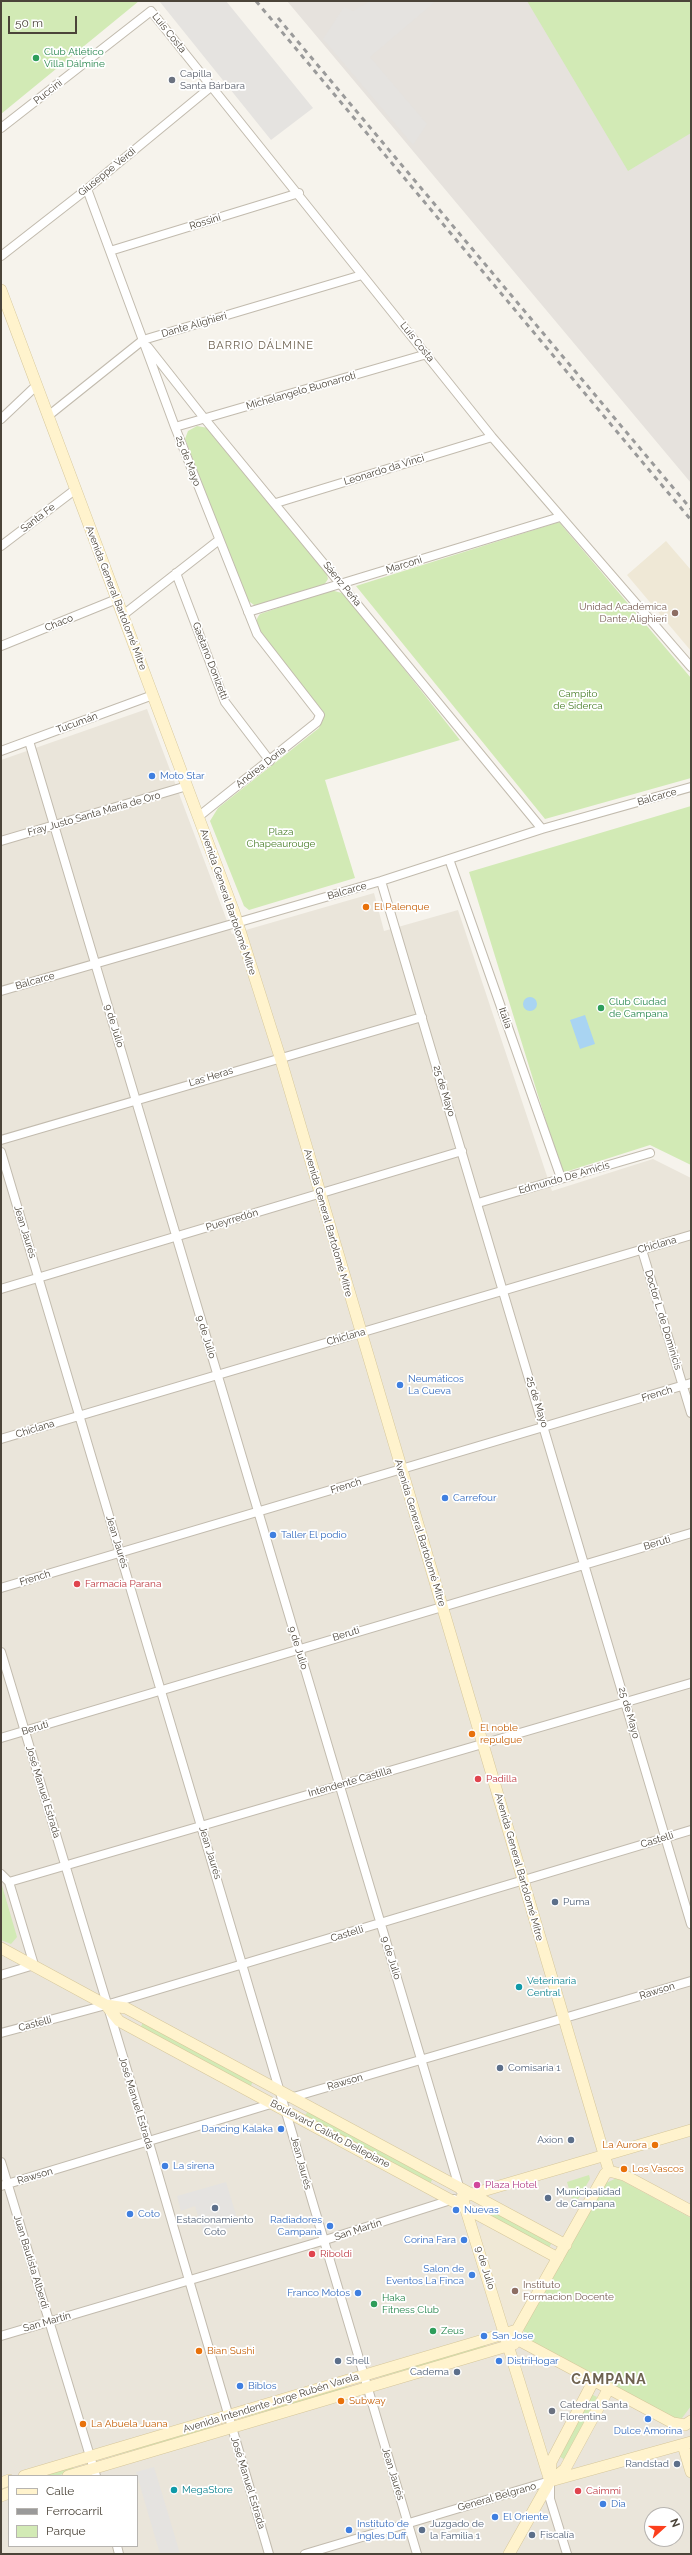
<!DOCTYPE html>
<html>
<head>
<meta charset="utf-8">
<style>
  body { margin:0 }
  #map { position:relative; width:692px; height:2555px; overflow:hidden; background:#f6f3ec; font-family:Raleway,sans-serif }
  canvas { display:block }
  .frame { position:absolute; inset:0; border:2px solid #4b4439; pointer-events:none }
  .legend { position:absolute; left:8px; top:2475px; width:130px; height:72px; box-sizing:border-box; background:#fff; border:1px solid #b7b4b0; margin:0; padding:5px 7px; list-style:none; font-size:12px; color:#4b4439 }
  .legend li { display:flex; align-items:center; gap:8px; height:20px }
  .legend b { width:20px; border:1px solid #b7b4b0 }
  .north { position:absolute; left:644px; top:2507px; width:40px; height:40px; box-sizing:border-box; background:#fff; border:1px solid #b7b4b0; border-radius:50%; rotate:69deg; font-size:11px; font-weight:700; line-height:16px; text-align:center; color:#4b4439 }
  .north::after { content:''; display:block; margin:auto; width:14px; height:18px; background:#fc3f1d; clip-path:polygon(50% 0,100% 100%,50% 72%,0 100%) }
  .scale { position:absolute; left:8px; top:16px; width:69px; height:18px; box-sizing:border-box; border:2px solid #4b4439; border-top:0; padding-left:5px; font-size:12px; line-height:14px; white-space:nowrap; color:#4b4439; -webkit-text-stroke:3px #fff; paint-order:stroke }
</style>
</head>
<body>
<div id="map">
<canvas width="692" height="2555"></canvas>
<div class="frame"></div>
<ul class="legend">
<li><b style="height:5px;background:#fff3cd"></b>Calle</li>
<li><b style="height:5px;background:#9a9a9a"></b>Ferrocarril</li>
<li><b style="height:11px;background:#d2eab5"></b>Parque</li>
</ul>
<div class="north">N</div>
<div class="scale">50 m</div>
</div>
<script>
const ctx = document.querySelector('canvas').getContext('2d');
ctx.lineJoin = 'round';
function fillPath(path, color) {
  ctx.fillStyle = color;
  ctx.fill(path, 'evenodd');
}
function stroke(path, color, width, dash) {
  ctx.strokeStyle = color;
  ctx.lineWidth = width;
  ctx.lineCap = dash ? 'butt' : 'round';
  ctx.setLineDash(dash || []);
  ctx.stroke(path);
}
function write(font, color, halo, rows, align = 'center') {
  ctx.font = font + ' Raleway,sans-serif';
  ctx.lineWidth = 3.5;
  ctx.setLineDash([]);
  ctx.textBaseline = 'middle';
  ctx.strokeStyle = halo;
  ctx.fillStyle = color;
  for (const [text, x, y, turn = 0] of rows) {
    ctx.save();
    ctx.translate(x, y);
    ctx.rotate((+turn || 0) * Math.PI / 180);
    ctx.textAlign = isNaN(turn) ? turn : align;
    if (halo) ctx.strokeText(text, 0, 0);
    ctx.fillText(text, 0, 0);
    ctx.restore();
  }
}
fillPath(new Path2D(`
  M147,709L232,934L374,893L384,931L458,910L552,1191L653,1159L691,1178V2554H1V760ZM9,2476H137V2546H9ZM652,2515H676V2539H652Z`), '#eae5da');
fillPath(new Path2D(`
  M287,1H691V483L392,126Z`), '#e6e2dd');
fillPath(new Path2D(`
  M666,541L691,570V651L627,575Z
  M485,2224L550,2259L516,2325L505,2324L478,2231Z`), '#efe8d6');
fillPath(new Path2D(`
  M1,1H139L1,114Z
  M527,1H691V133L628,171Z
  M197,426L208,428L326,572L328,579L324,585L259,605H254L247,600L185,439L188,431Z
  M559,522L691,678V778L545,819L356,586Z
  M331,590L345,594L460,740L325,780L355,878L249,910L244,906L210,821L218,808L319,728L324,713L261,633C257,625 254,621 260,614Z
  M691,806V1165L650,1145L562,1173L469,872Z
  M1,1882L17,1937L11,1944L1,1940Z
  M143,2022L253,2081L250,2088L140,2029Z
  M308,2111L433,2178L430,2184L304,2117Z
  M589,2175L590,2179L574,2206L567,2182Z
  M617,2178L691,2218V2406L682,2418L675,2419L530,2342L524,2334V2327L606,2183Z
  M493,2211L552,2242L549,2248L490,2216Z
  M485,2345L486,2348L380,2377V2375Z
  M346,2386L348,2389L241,2418V2416Z
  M591,2394L597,2397L565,2460L559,2456Z
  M210,2426L211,2429L105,2458V2456Z
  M73,2467V2471L56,2476H39Z`), '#d2eab5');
fillPath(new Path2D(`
  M226,1L313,108L271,140L160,2Z
  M371,1H436L370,57L427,124L413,145L323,39L344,7L353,11Z
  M226,2182L239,2225L204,2236L195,2206L181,2211L177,2196Z
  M154,2467L170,2520L180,2554H160L136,2472Z`), '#e5e3e0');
fillPath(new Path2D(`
  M523 1004a7 7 0 1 1 14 0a7 7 0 1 1-14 0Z
  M585,1015L595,1044L580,1049L570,1020Z`), '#a9d4f2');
const street = new Path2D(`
  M1,128L151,11L492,437L691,667
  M87,189L175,427L257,634L320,715L317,722L198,817
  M110,251L299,193
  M1,256L87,189L212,86
  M148,347L204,418L542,829
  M48,416L143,340L362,275
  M1,419L37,385
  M175,427L427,354
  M276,503L492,437
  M1,546L76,489
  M176,573L225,702L270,761
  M248,612L560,517
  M123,615L219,540
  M1,646L117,599
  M29,741L460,2190
  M1,751L153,695
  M1,841L187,786
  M449,859L561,1178
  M381,881L691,1924
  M1,991L381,881L542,829L691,787
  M1,1140L422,1017
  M1,1152L417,2554
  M478,1203L650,1153
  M642,1250L691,1413
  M1,1289L462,1151
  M1,1439L691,1235
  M1,1588L691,1383
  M1,1652L149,2143L269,2554
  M1,1738L691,1533
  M1,1874L9,1882L34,1965L1,1975
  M9,1882L691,1683
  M1,2033L106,2005L691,1830
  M290,2098L691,1981
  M1,2162L96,2476
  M1,2186L274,2103
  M1,2336L322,2241L454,2199
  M117,2546L119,2554
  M305,2554L550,2481V2499L567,2554`);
const secondary = new Path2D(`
  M1,290L234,912L280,1057L609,2171
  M1,1948L106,2005L126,2008L566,2245
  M106,2005L119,2021L558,2258
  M691,2211L624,2175L609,2171L605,2174L517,2330V2337L522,2342L673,2423L685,2425L691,2421
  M683,2445L691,2472
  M550,2475L551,2462L594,2380
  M24,2476L517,2330
  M68,2476L514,2344
  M554,2480L691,2442
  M550,2481L462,2197L691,2130
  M1,2483L9,2480
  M1,2496L9,2493
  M509,2554L550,2481L565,2469L609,2388`);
stroke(street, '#c2bbae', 10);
stroke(secondary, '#d6c79b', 12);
stroke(street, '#fff', 8);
stroke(secondary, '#fff3cd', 11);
stroke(new Path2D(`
  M256,1L691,520
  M278,18L691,509`), '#9a9a9a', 3, [5, 5]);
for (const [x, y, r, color] of [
  [36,58,4,"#2e9e5b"],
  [172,80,4,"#6b7280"],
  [675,613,4,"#8d6e63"],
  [152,776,4,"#3f7fe0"],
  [366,907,4,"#e8710a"],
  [601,1008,4,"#2e9e5b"],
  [400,1385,4,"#3f7fe0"],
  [445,1498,4,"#3f7fe0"],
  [273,1535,4,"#3f7fe0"],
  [77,1584,4,"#e0444e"],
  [472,1734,4,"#e8710a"],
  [478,1779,4,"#e0444e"],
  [555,1902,4,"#5c6f8a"],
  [519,1987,4,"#0f9aa8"],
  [500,2068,4,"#5c6f8a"],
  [281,2129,4,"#3f7fe0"],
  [571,2140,4,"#5c6f8a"],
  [655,2145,4,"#e8710a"],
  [165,2166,4,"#3f7fe0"],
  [624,2169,4,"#e8710a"],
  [477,2185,4,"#d1479c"],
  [548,2198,4,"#5c6f8a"],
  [215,2208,4,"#5c6f8a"],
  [456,2210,4,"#3f7fe0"],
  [130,2214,4,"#3f7fe0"],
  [330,2226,4,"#3f7fe0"],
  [464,2240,4,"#3f7fe0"],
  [312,2254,4,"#e0444e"],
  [472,2275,4,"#3f7fe0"],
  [515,2291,4,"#8d6e63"],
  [358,2293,4,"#3f7fe0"],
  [374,2304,4,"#2e9e5b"],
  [433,2331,4,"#2e9e5b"],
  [484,2336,4,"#3f7fe0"],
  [199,2351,4,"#e8710a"],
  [338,2361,4,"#5c6f8a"],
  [499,2361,4,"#3f7fe0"],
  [457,2372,4,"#5c6f8a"],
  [240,2386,4,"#3f7fe0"],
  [341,2401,4,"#e8710a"],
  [552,2411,4,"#6b7280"],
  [648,2419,4,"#3f7fe0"],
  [83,2424,4,"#e8710a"],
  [677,2464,4,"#5c6f8a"],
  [174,2490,4,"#0f9aa8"],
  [578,2491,4,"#e0444e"],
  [603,2504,4,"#3f7fe0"],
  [495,2517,4,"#3f7fe0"],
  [349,2530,4,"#3f7fe0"],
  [422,2530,4,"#5c6f8a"],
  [532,2535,4,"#5c6f8a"]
]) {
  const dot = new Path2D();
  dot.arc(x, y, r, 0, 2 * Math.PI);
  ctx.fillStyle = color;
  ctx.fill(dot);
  stroke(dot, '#fff', 1.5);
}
write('10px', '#4b4439', '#fff', [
  ["Luis Costa",169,33,51],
  ["Puccini",48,92,-38],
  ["Giuseppe Verdi",107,172,-39],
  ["Rossini",205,222,-17],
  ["Dante Alighieri",194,325,-16],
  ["Luis Costa",417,342,51],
  ["Michelangelo Buonarroti",301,391,-16],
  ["25 de Mayo",188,461,69],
  ["Leonardo da Vinci",384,470,-17],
  ["Santa Fe",38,518,-37],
  ["Marconi",404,565,-17],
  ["Sáenz Peña",342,584,51],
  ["Avenida General Bartolomé Mitre",116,598,69],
  ["Chaco",59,623,-22],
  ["Gaetano Donizetti",210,661,69],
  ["Tucumán",77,723,-20],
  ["Andrea Doria",261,767,-38],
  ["Balcarce",657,797,-16],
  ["Fray Justo Santa María de Oro",94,814,-16],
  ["Balcarce",347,891,-16],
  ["Avenida General Bartolomé Mitre",228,902,71],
  ["Balcarce",35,981,-16],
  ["Italia",505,1018,71],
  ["9 de Julio",114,1026,73],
  ["Las Heras",211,1077,-17],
  ["25 de Mayo",444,1091,73],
  ["Edmundo De Amicis",564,1178,-16],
  ["Pueyrredón",232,1220,-17],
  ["Avenida General Bartolomé Mitre",328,1223,74],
  ["Jean Jaurés",25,1232,73],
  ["Chiclana",657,1245,-16],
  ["Doctor L. de Dominicis",663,1320,73],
  ["9 de Julio",206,1337,73],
  ["Chiclana",346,1337,-16],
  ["French",657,1394,-17],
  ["25 de Mayo",537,1402,73],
  ["Chiclana",35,1429,-17],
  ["French",346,1486,-17],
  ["Avenida General Bartolomé Mitre",420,1533,73],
  ["Jean Jaurés",117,1542,73],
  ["Beruti",657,1543,-17],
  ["French",35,1578,-17],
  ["Beruti",346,1634,-17],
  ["9 de Julio",298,1648,73],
  ["25 de Mayo",629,1713,74],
  ["Beruti",35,1728,-17],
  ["Intendente Castilla",350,1782,-16],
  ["José Manuel Estrada",43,1792,73],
  ["Castelli",657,1840,-17],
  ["Jean Jaurés",210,1853,73],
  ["Avenida General Bartolomé Mitre",519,1867,74],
  ["Castelli",347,1934,-17],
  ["9 de Julio",391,1958,73],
  ["Rawson",657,1991,-17],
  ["Castelli",35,2024,-15],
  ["Rawson",345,2082,-16],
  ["José Manuel Estrada",136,2103,73],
  ["Boulevard Calixto Dellepiane",330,2134,28],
  ["Jean Jaurés",301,2163,75],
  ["Rawson",35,2176,-16],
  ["San Martín",358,2230,-18],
  ["Juan Bautista Alberdi",31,2262,73],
  ["9 de Julio",485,2268,73],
  ["San Martín",47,2322,-16],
  ["Avenida Intendente Jorge Rubén Varela",271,2403,-17],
  ["Jean Jaurés",393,2474,73],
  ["José Manuel Estrada",248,2483,73],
  ["General Belgrano",497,2497,-16]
]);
write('10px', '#27864d', '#fff', [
  ["Club Atlético",44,52],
  ["Villa Dálmine",44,64],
  ["Club Ciudad",609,1002],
  ["de Campana",609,1014],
  ["Haka",382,2298],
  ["Fitness Club",382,2310],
  ["Zeus",441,2331]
], 'left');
write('10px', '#5b616d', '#fff', [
  ["Capilla",180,74],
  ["Santa Bárbara",180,86],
  ["Catedral Santa",560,2405],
  ["Florentina",560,2417]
], 'left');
write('10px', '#785e54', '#fff', [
  ["Unidad Académica",667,607],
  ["Dante Alighieri",667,619],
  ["Instituto",523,2285,"left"],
  ["Formacion Docente",523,2297,"left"]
], 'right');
write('10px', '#4a7f2a', '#fff', [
  ["Campito",578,694],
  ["de Siderca",578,706],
  ["Plaza",281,832],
  ["Chapeaurouge",281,844]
]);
write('10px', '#366cbe', '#fff', [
  ["Moto Star",160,776],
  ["Neumáticos",408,1379],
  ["La Cueva",408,1391],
  ["Carrefour",453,1498],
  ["Taller El podio",281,1535],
  ["Dancing Kalaka",273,2129,"right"],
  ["La sirena",173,2166],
  ["Nuevas",464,2210],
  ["Coto",138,2214],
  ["Radiadores",322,2220,"right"],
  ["Campana",322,2232,"right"],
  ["Corina Fara",456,2240,"right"],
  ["Salon de",464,2269,"right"],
  ["Eventos La Finca",464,2281,"right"],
  ["Franco Motos",350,2293,"right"],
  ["San Jose",492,2336],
  ["DistriHogar",507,2361],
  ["Biblos",248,2386],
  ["Dulce Amorina",648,2431,"center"],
  ["Dia",611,2504],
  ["El Oriente",503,2517],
  ["Instituto de",357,2524],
  ["Ingles Duff",357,2536]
], 'left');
write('10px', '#c56008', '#fff', [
  ["El Palenque",374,907],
  ["El noble",480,1728],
  ["repulgue",480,1740],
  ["La Aurora",647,2145,"right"],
  ["Los Vascos",632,2169],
  ["Bian Sushi",207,2351],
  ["Subway",349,2401],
  ["La Abuela Juana",91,2424]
], 'left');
write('10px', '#be3a42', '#fff', [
  ["Farmacia Parana",85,1584],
  ["Padilla",486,1779],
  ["Riboldi",320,2254],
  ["Caimmi",586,2491]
], 'left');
write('10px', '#4e5e75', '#fff', [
  ["Puma",563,1902],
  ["Comisaría 1",508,2068],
  ["Axion",563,2140,"right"],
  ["Municipalidad",556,2192],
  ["de Campana",556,2204],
  ["Estacionamiento",215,2220,"center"],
  ["Coto",215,2232,"center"],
  ["Shell",346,2361],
  ["Cadema",449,2372,"right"],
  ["Randstad",669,2464,"right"],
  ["Juzgado de",430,2524],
  ["la Familia 1",430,2536],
  ["Fiscalía",540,2535]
], 'left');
write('10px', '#0d838f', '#fff', [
  ["Veterinaria",527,1981],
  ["Central",527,1993],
  ["MegaStore",182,2490]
], 'left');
write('10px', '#b23c85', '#fff', [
  ["Plaza Hotel",485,2185]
], 'left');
ctx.letterSpacing = '1px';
write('11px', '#6e6250', '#fff', [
  ["BARRIO DÁLMINE",261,346]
]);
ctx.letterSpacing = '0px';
ctx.letterSpacing = '1px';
write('bold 14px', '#6e6250', '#fff', [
  ["CAMPANA",609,2380]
]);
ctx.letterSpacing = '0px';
</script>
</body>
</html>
